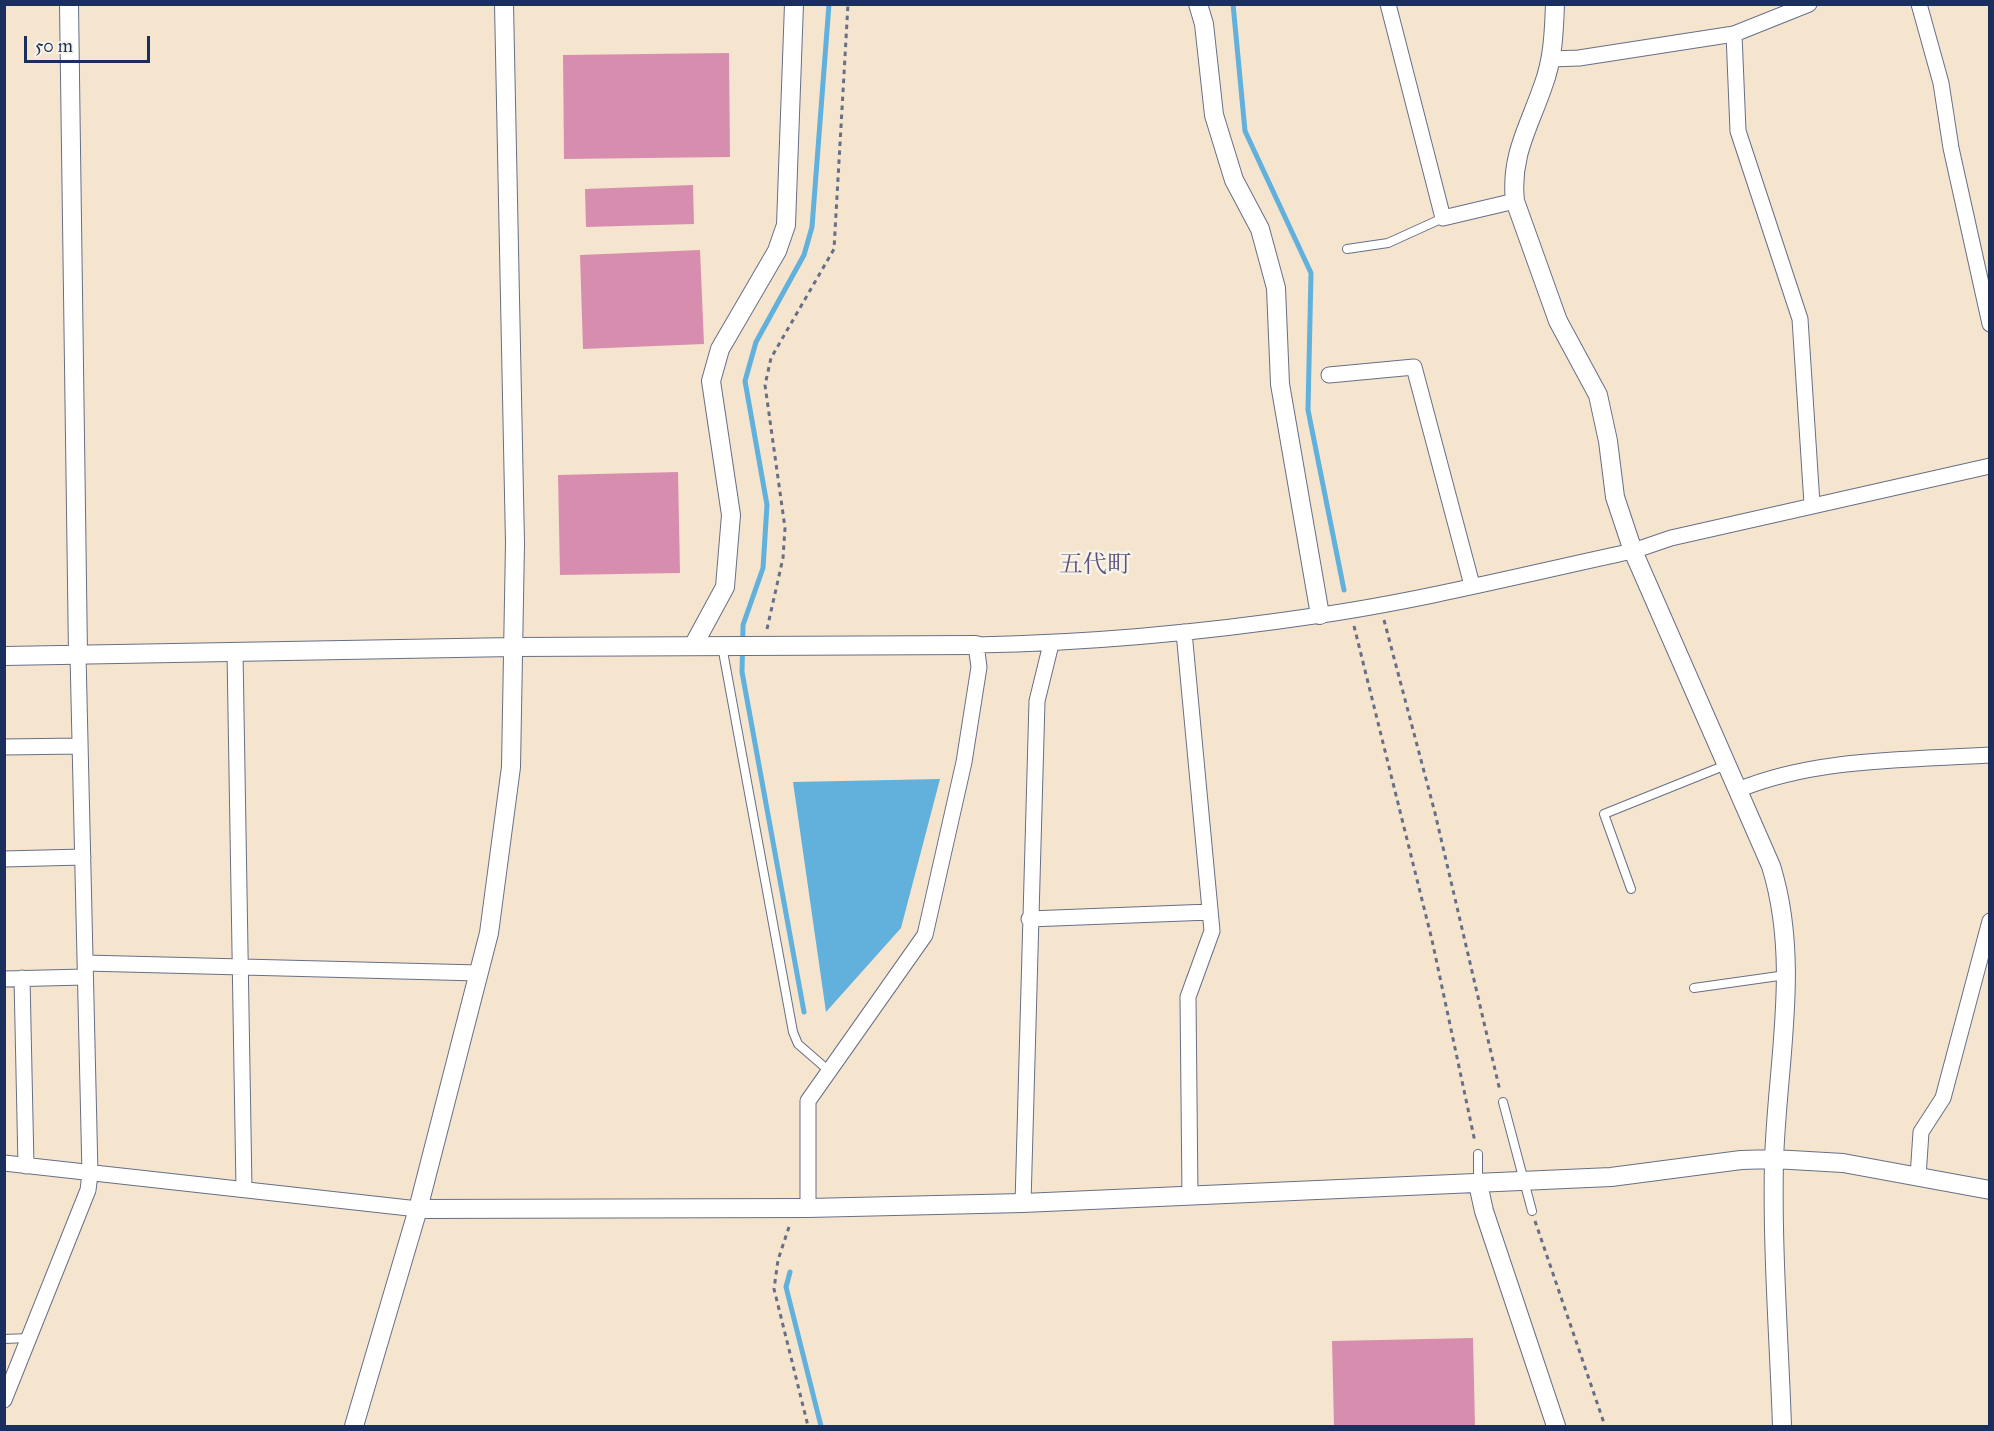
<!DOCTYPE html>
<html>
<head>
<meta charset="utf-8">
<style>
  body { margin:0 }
  #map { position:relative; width:1994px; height:1431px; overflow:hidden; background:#f5e5cf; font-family:"IM FELL Great Primer",serif }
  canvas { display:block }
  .frame { position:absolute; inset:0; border:6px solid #1b2f5e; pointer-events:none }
  .scale { position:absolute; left:24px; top:36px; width:126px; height:27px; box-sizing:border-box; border:3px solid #1b2f5e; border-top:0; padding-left:8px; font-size:18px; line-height:21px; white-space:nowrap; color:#1b2f5e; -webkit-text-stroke:4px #f7f3e8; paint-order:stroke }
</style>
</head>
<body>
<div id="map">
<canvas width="1994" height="1431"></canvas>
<div class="frame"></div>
<div class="scale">50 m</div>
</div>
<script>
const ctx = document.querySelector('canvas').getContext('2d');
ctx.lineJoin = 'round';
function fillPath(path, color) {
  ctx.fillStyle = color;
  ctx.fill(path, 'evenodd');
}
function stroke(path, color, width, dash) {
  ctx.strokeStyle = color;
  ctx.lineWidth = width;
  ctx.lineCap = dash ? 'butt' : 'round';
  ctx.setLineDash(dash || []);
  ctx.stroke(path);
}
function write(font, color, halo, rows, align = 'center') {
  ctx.font = font + ' "IM FELL Great Primer","Noto Serif JP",serif';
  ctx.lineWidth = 5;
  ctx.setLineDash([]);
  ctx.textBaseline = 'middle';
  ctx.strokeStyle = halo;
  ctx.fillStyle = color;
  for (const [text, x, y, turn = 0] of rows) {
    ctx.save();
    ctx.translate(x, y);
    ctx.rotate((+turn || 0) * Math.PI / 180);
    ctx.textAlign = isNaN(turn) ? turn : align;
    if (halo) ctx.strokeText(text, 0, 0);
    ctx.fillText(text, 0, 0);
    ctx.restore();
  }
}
fillPath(new Path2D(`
  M940,779L901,928L826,1012L793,782Z`), '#61b1dc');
stroke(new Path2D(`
  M1233,4L1245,131L1311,273L1308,410L1344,590
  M804,1012L742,672L743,625L763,568L767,505L745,381L756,342L804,255L812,227L829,4
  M790,1272L786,1287L821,1426`), '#61b1dc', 5);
fillPath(new Path2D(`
  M729,53L730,157L564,159L563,55Z
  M693,185L694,224L586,227L585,189Z
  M700,250L704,344L583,349L580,255Z
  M678,472L680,573L560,575L558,475Z
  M1473,1338L1475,1426H1334L1332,1341Z`), '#d78eae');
const service = new Path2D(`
  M1347,249L1388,243L1443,218
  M722,646L793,1032L798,1044L828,1070
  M1631,889L1604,814L1726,765
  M1694,988L1786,975
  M1503,1102L1532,1211
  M1478,1154V1183
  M4,1339L29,1338`);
const minor = new Path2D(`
  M1388,4L1443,218L1515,201
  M1919,4L1941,83L1951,148L1990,324
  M1734,34L1738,131L1800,319L1812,504
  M1551,59L1579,58L1734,34L1809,4
  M1329,375L1414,367L1472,585
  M1184,632L1212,931L1188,997L1190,1196
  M235,652L244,1189
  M4,747L80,746
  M1738,790C1815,758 1907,760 1990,755
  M4,859L83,857
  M1029,919L1210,912
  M85,963L479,973
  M22,978L26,1166
  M4,979L85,977
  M4,1163L418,1209
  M1918,1177L1921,1132L1943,1098L1990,921
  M1023,1203L1037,701L1051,644
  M808,1208V1101L925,935L964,762L979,667L976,645C1092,643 1207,632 1321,615C1424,600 1530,573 1633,551L1671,538L1990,466
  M4,1400L88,1190L90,1174L78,655`);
const tertiary = new Path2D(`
  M69,4L78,655
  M1198,4L1204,24L1214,115L1234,180L1260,229L1276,288L1280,384L1320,615
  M1555,4C1554,32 1553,60 1543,86C1529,127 1510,156 1515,201L1558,321L1598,395L1608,441L1615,497L1633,551L1771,866C1801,962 1777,1063 1774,1161C1772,1249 1779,1339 1782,1426
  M693,646L725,587L731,515L711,381L720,349L777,251L786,225L794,4
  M4,656L513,647L976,645
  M1478,1184L1484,1211L1556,1426
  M418,1209L808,1208L1023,1203L1611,1177L1741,1160L1774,1159L1843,1163L1990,1190
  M354,1426L418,1209L489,933L511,767L515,543L504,4`);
stroke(service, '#676f86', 10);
stroke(minor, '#676f86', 17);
stroke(tertiary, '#676f86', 20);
stroke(new Path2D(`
  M1384,620L1435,813L1500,1091
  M1354,626L1432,940L1475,1142
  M767,629L783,558L785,528L765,385L771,358L834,249L848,4
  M1535,1221L1605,1426
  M789,1227L778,1260L774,1289L808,1426`), '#676f86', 3, [4.5, 4.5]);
stroke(service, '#fff', 8);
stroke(minor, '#fff', 15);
stroke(tertiary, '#fff', 18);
write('24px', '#5d507a', '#f7f3e8', [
  ["五代町",1095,566]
]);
</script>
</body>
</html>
